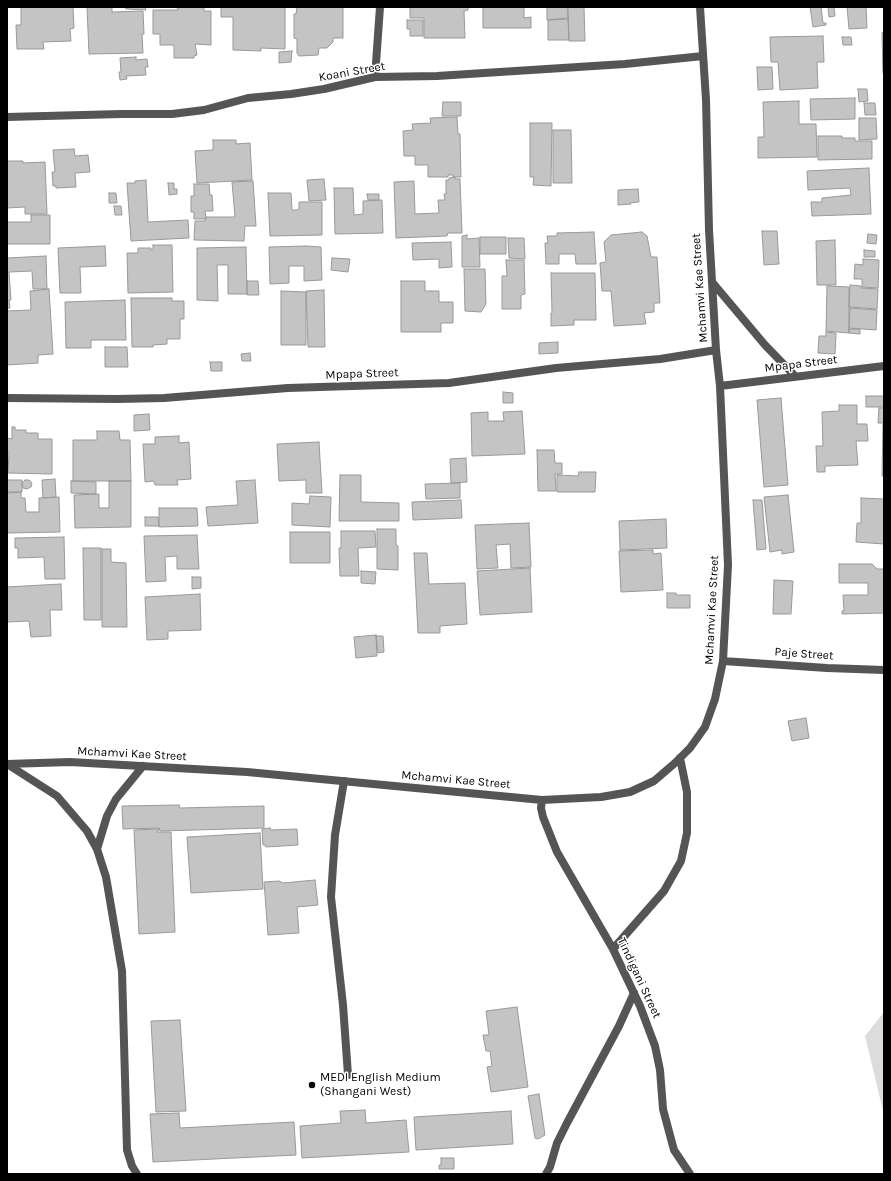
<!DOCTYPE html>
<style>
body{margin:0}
#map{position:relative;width:891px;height:1181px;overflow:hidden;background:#fff;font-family:Karla,sans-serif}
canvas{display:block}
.frame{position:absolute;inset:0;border:8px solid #000;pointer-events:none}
</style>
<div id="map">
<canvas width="891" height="1181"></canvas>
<div class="frame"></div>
</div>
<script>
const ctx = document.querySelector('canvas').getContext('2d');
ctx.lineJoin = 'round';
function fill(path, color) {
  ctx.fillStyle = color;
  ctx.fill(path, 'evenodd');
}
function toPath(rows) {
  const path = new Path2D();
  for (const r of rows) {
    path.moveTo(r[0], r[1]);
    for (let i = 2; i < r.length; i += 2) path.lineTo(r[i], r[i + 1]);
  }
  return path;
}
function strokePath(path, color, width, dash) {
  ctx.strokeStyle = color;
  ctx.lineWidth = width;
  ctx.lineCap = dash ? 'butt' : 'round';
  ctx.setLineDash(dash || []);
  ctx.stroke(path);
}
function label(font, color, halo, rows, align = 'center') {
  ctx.font = font + ' Karla,sans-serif';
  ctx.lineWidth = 3;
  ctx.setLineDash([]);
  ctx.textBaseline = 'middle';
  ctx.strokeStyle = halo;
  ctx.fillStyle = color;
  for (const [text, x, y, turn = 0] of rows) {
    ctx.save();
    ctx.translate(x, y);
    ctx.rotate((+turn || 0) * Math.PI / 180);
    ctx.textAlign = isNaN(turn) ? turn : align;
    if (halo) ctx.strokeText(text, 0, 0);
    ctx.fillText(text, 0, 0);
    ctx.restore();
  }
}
fill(toPath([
 [884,1012,884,1112,882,1107,865,1036]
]), '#dcdcdc');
const building = toPath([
 [21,7,73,7,74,28,70,29,71,41,43,42,44,49,17,49,16,25,21,25,21,7],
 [87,7,112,7,112,12,143,11,144,34,142,34,143,53,89,54,87,7],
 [125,7,145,7,146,10,126,9,125,7],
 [172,7,204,7,204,11,211,11,211,45,195,44,197,55,194,56,194,58,174,58,174,45,160,45,160,34,153,34,153,10,178,10,178,8,172,7],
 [221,7,285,7,285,49,261,48,261,51,233,50,233,17,221,17,221,7],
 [297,7,343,7,343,38,333,38,333,42,327,48,319,48,318,55,299,56,297,53,297,39,294,38,294,14,296,14,297,7],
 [410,7,468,7,468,10,464,11,465,38,424,38,424,18,410,18,410,7],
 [483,7,524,7,524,18,531,17,531,28,483,28,483,7],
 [547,7,567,7,568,18,547,20,547,7],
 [568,7,584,7,585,41,569,41,568,7],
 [810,7,821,7,823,23,826,23,826,25,813,27,810,7],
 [828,7,834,7,835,16,829,17,828,7],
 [847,7,866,7,867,28,849,29,847,7],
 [568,19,569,40,548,40,548,20,568,19],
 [407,20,423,20,423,36,410,36,410,29,407,29,407,20],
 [882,33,884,33,884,73,883,73,882,33],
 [823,36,824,62,817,62,818,88,780,90,778,62,771,62,770,37,823,36],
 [842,37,851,37,852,45,843,45,842,37],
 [292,51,291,62,279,63,279,52,292,51],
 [136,57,136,60,147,59,148,67,145,67,146,75,126,76,127,79,120,80,119,72,121,72,120,58,136,57],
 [757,67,772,67,773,89,758,90,757,67],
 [858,89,867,89,868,101,859,102,858,89],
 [855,98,855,119,811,120,810,99,855,98],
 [799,101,799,124,816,124,817,157,758,158,758,137,764,137,763,102,799,101],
 [443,102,461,102,461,116,442,116,443,102],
 [864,103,875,103,876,115,865,115,864,103],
 [457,117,458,134,460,134,461,177,453,177,453,175,448,175,448,177,428,177,428,165,415,165,415,156,404,156,403,131,413,130,412,124,431,123,430,118,457,117],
 [859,118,876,118,877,139,859,140,859,118],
 [530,123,552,123,551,186,533,185,534,177,530,177,530,123],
 [553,130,571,130,572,183,553,183,553,130],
 [818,136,842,136,842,138,855,138,855,141,872,141,872,159,818,160,818,136],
 [213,140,236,140,236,144,250,143,252,180,197,183,195,151,213,150,213,140],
 [74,149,75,156,88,155,90,172,75,173,76,187,56,188,56,186,53,186,52,172,55,172,53,150,74,149],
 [7,161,23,161,23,163,45,162,47,214,25,214,25,207,7,208,7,161],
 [869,168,871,214,812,216,811,202,822,202,822,198,851,195,850,188,808,190,807,171,869,168],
 [455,177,455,179,460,179,462,233,448,233,447,236,396,238,394,182,414,181,415,214,439,213,438,200,445,200,444,194,446,194,446,180,449,180,449,178,455,177],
 [324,179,326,200,309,201,307,180,324,179],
 [146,180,148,222,188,220,189,238,131,241,127,183,135,183,135,181,146,180],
 [253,181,256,226,245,226,244,241,194,240,195,221,205,221,206,217,235,217,232,182,253,181],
 [168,183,174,183,174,189,177,189,177,194,169,195,168,183],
 [194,184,209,184,210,195,212,195,213,211,205,211,206,219,194,219,194,212,191,212,191,196,194,196,194,184],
 [334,188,353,188,354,215,363,214,363,201,382,200,383,233,335,234,334,188],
 [638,189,639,202,630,203,631,204,618,205,618,190,638,189],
 [109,193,116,193,117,203,109,203,109,193],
 [268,193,291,193,292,210,297,210,299,209,299,202,322,202,322,235,270,236,268,193],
 [367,194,379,194,379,200,368,200,367,194],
 [114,206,121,206,122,215,115,215,114,206],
 [31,215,50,215,50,244,7,244,7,222,31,222,31,215],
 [762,231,777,231,779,264,764,265,762,231],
 [594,232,596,264,576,264,575,254,559,254,559,264,546,264,545,243,548,243,547,236,557,236,557,233,594,232],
 [642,232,647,236,651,257,657,257,660,303,654,303,654,312,644,313,646,324,614,326,611,291,602,291,600,263,606,262,604,242,611,235,642,232],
 [868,234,877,235,876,244,867,243,868,234],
 [467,235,467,239,479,238,480,267,462,267,462,236,467,235],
 [480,237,506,237,506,254,480,254,480,237],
 [508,238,524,238,525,259,509,258,508,238],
 [835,240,836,285,817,285,816,241,835,240],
 [451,242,452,267,439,268,439,259,413,260,412,243,451,242],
 [153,245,172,245,173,292,128,293,127,253,138,253,138,248,151,248,151,250,153,250,153,245],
 [105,246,106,266,80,267,81,293,60,293,58,248,105,246],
 [306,246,321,247,322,280,304,281,304,266,289,266,289,283,270,284,269,247,306,246],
 [246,247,247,294,228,294,228,265,217,265,218,301,197,300,197,248,246,247],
 [864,250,875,251,875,257,864,257,864,250],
 [46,256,47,289,33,289,32,271,9,272,11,300,9,300,10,308,7,308,7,258,46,256],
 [332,258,350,259,348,272,331,270,332,258],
 [863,259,879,260,878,288,862,287,862,279,854,279,855,264,863,265,863,259],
 [506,260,524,260,525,294,521,295,521,309,502,309,502,276,507,276,506,260],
 [464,269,485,269,486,304,481,312,465,311,464,269],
 [551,273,595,273,596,320,574,320,574,325,551,326,551,313,552,313,551,273],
 [247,281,258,281,259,295,247,295,247,281],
 [401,281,425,281,425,291,439,291,439,302,453,302,453,323,441,323,441,332,401,332,401,281],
 [850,285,861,286,861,288,878,289,877,309,849,307,850,285],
 [827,286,849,287,849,333,826,331,827,286],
 [49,289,53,354,38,355,38,363,7,365,7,311,31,310,30,291,49,289],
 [324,290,325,347,308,347,306,291,324,290],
 [281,291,306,292,306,345,281,345,281,291],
 [131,298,172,298,172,301,184,301,184,319,180,319,180,339,167,339,167,344,153,345,153,347,132,347,131,298],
 [125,300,126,340,91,340,91,348,66,348,65,302,125,300],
 [850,308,877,310,876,330,849,328,850,308],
 [849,329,860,329,860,334,849,333,849,329],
 [826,332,836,333,835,354,818,353,819,336,826,336,826,332],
 [558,342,558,353,539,354,539,343,558,342],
 [105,347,127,347,128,367,105,367,105,347],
 [250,353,251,361,242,361,241,354,250,353],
 [210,362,222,362,222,371,211,371,210,362],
 [503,392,513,393,513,403,503,403,503,392],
 [866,396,884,396,884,407,866,407,866,396],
 [781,398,788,485,764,487,757,400,781,398],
 [839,405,857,405,857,424,867,424,868,441,856,441,858,465,825,466,825,472,817,472,816,446,823,446,822,412,839,411,839,405],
 [879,408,884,408,884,476,882,476,883,423,878,423,879,408],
 [522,411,525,454,472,456,471,413,488,412,488,421,504,421,503,412,522,411],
 [149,414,150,430,134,431,134,415,149,414],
 [12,427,15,427,15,430,26,430,26,433,38,433,38,439,52,439,52,474,8,473,9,452,7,452,7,438,12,439,12,427],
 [97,431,119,431,120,440,130,440,131,481,73,481,73,440,97,440,97,431],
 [179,436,179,443,189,442,191,479,177,480,178,485,155,485,154,481,145,482,143,444,155,444,155,437,179,436],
 [319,442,322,493,306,493,306,480,279,481,277,444,319,442],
 [537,450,554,450,555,463,562,463,562,474,555,474,556,491,538,491,537,450],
 [466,458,467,482,451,483,450,459,466,458],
 [579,472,596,472,595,492,557,492,557,475,578,476,579,472],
 [340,475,361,475,361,502,399,503,399,521,339,521,340,475],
 [55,479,56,497,43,498,42,480,55,479],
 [7,480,22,480,22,492,7,492,7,480],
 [25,480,29,480,32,483,31,487,27,489,23,488,22,483,25,480],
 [255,480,258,523,208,526,206,507,238,505,236,481,255,480],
 [71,481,96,482,96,494,71,493,71,481],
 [109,481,131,481,131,527,75,528,74,495,99,494,99,508,109,508,109,481],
 [460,483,460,498,426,499,425,484,460,483],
 [21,492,21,498,25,498,26,512,39,512,39,498,59,497,60,532,7,533,7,493,21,492],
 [788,495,794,552,782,554,782,550,770,552,764,497,788,495],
 [310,496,331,497,330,527,292,525,292,503,309,504,310,496],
 [861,498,884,499,884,544,856,542,857,523,861,523,861,498],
 [461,500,462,518,413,520,412,502,461,500],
 [753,500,762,500,766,549,757,550,753,500],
 [159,508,197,508,198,526,159,527,159,508],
 [145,517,158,517,159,526,145,526,145,517],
 [666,519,667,548,620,550,619,521,666,519],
 [529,523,531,567,511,568,510,544,496,545,498,568,477,569,475,525,529,523],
 [377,529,396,529,396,545,398,546,398,570,377,569,377,529],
 [341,531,375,531,376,547,358,548,359,576,340,576,339,548,341,548,341,531],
 [290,532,330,532,330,563,290,563,290,532],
 [197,535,199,569,177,569,177,556,165,557,166,581,146,582,144,536,197,535],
 [64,537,65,579,45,579,44,557,18,558,18,548,15,548,15,538,64,537],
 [83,548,101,548,101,620,84,620,83,548],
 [102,549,111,549,111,562,126,563,127,627,102,627,102,549],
 [653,550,653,554,661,553,663,590,621,592,619,551,653,550],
 [414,553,427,553,429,584,465,583,467,624,440,626,440,633,418,633,414,553],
 [839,564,872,564,877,569,884,569,884,613,842,614,842,611,844,611,843,595,868,595,868,583,839,583,839,564],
 [530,568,532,612,480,615,477,571,530,568],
 [361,571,376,572,375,584,361,583,361,571],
 [192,577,201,577,201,588,192,589,192,577],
 [774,580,793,581,791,614,773,614,774,580],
 [61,584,62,610,50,610,51,636,31,637,29,621,7,622,7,587,61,584],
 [667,593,676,593,676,595,690,595,690,608,667,608,667,593],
 [200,594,201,630,168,631,168,639,147,640,145,597,200,594],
 [376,635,377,656,356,658,354,637,376,635],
 [376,636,383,636,384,652,378,653,376,636],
 [806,718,809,738,792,741,788,721,806,718],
 [179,805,180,808,264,806,264,828,160,831,159,828,123,829,122,806,179,805],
 [270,828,271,830,297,829,298,845,266,847,265,845,263,845,262,829,270,828],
 [159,829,157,832,171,832,175,932,139,934,134,830,159,829],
 [260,833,263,889,191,893,187,837,260,833],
 [315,880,318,905,297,907,299,933,268,935,264,882,279,881,283,883,315,880],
 [517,1007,528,1087,491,1092,487,1067,492,1066,490,1051,486,1051,483,1035,489,1035,486,1011,517,1007],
 [180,1020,186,1111,156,1112,151,1021,180,1020],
 [539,1094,545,1135,538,1139,535,1138,528,1096,539,1094],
 [365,1110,366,1123,406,1120,409,1152,302,1158,300,1126,341,1123,340,1111,365,1110],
 [511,1111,513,1144,416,1150,414,1117,511,1111],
 [179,1113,180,1128,294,1122,296,1155,153,1162,150,1114,179,1113],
 [441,1158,454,1158,454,1169,439,1169,439,1165,441,1165,441,1158]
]);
fill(building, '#c4c4c4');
strokePath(building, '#999', 1);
strokePath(toPath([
 [7,764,57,796,87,831,97,849,106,877,122,971,127,1150,132,1166,137,1174],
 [344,781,335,835,331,897,343,1005,348,1075],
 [97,849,107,816,116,799,143,766],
 [546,1174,550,1167,557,1143,567,1123,619,1026,634,993]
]), '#555', 8);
strokePath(toPath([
 [375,77,380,7],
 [7,117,121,114,172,114,204,110,248,98,291,94,324,89,375,77,437,76,625,64,703,56],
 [712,282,765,345,795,376],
 [720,386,884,366],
 [7,398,117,399,164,398,288,388,449,383,556,368,660,359,716,350],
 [723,661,827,668,884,670],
 [7,764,70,762,247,772,542,800,601,797,630,792,654,781,675,763,690,748,705,727,715,699,723,661,728,565,720,386,716,350,709,230,706,100,700,7],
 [542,800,541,808,543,817,557,852,613,949,640,1006,655,1046,660,1070,663,1109,671,1139,674,1150,690,1174],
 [613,949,664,891,681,861,687,833,687,792,680,758]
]), '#555', 8);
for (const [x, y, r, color] of [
 [312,1085,4,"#000"]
]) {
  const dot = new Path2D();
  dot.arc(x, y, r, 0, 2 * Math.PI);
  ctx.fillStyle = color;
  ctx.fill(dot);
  strokePath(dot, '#fff', 1.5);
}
label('12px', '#000', '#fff', [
 ["Koani Street",352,72,-10],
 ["Mchamvi Kae Street",700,288,-94],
 ["Mpapa Street",801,364,-7],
 ["Mpapa Street",362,374,-2],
 ["Mchamvi Kae Street",712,610,-87],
 ["Paje Street",804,654,4],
 ["Mchamvi Kae Street",132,754,3],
 ["Mchamvi Kae Street",456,780,5],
 ["Tindigani Street",639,978,65]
]);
label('12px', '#000', '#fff', [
 ["MEDI English Medium",320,1078],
 ["(Shangani West)",320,1092]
], 'left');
</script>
